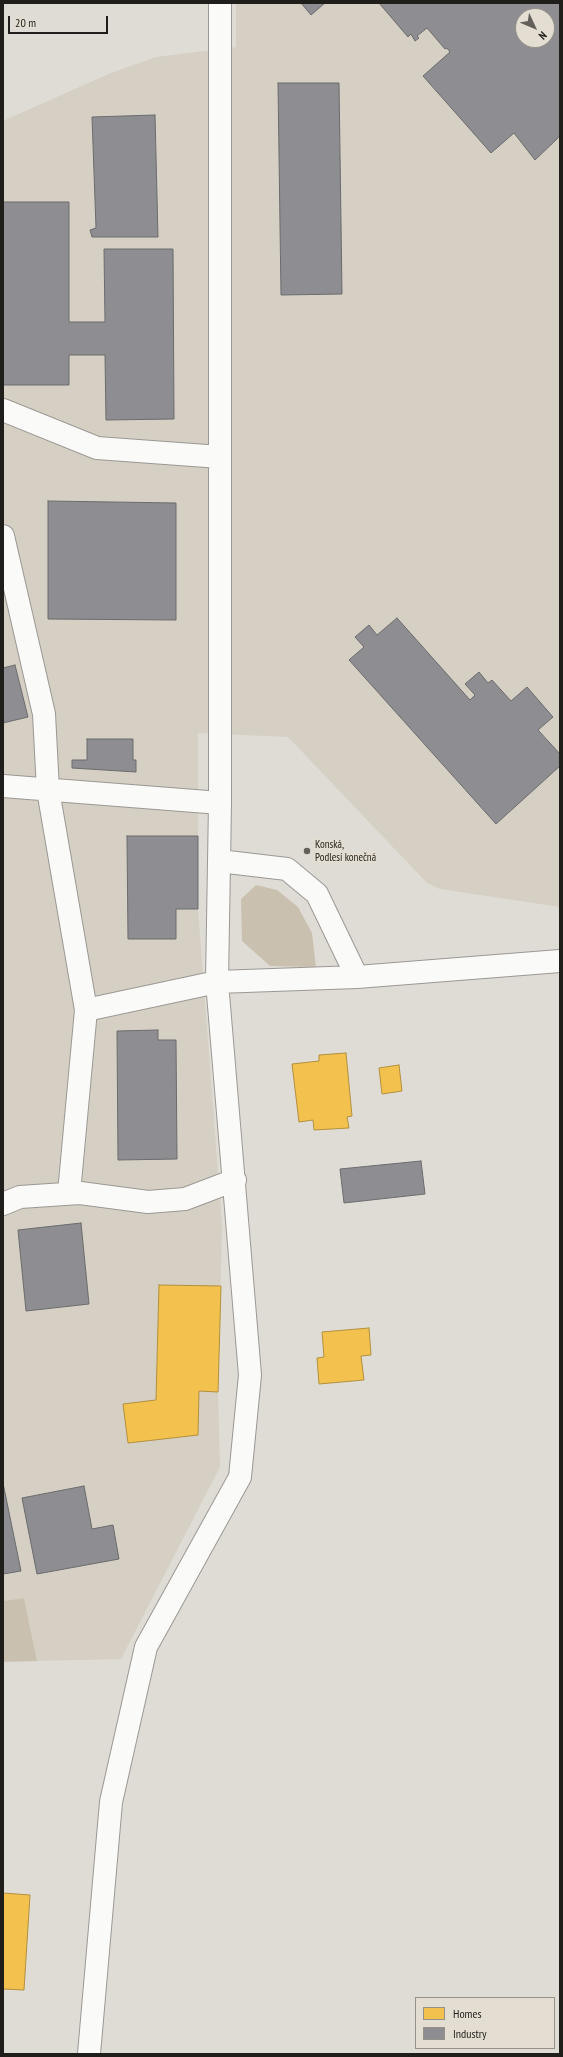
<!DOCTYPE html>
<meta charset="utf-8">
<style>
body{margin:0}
#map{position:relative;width:563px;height:2057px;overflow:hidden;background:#dfdcd6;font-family:"PT Sans Narrow",sans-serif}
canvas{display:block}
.frame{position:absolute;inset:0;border:4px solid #201e1a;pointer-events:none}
.legend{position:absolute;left:415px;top:1997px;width:140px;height:52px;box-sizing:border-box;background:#e3ddd2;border:1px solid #959188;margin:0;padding:5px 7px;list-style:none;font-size:12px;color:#201e1a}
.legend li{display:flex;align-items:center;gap:8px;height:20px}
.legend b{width:20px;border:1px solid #959188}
.north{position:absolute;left:515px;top:8px;width:40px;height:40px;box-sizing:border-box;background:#e3ddd2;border:1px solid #959188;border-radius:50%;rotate:134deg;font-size:11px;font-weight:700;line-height:16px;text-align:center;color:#201e1a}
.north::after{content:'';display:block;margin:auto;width:14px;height:18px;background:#63605c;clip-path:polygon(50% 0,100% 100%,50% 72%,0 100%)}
.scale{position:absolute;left:8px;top:16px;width:100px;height:18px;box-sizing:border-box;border:2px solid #201e1a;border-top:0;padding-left:5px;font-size:12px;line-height:14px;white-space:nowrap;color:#201e1a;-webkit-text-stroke:3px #e3ddd2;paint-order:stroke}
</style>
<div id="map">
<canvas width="563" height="2057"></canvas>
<div class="frame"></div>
<ul class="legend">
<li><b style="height:11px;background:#f2c14e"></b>Homes</li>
<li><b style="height:11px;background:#8d8d92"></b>Industry</li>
</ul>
<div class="north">N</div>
<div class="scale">20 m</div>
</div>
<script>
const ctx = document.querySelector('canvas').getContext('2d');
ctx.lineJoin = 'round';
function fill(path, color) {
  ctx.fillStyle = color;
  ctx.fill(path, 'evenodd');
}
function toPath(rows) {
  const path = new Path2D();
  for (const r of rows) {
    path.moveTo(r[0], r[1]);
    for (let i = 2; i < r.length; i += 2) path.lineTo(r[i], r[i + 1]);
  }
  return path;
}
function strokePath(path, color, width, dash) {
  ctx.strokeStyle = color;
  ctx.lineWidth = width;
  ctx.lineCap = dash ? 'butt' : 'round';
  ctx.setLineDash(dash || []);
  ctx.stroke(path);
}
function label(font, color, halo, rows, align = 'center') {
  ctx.font = font + ' "PT Sans Narrow",sans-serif';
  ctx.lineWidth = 4;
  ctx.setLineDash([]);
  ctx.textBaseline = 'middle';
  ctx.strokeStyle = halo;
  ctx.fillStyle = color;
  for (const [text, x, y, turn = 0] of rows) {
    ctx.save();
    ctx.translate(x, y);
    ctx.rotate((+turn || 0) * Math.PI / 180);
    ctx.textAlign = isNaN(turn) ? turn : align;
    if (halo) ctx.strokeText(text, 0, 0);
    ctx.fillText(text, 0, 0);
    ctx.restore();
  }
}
fill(toPath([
 [236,3,560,3,560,907,440,889,427,883,288,737,198,733,198,909,222,1225,218,1392,220,1467,121,1659,37,1661,24,1598,3,1601,3,121,111,73,156,57,236,47],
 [523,16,547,16,547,40,523,40]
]), '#d5d0c3');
fill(toPath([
 [256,885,277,890,298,907,312,933,316,967,270,966,242,941,241,899],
 [24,1598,37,1661,3,1662,3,1601]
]), '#cac0af');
const homes = toPath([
 [346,1053,352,1116,347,1117,349,1128,314,1130,313,1120,299,1122,292,1064,319,1061,319,1055,346,1053],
 [399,1065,402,1091,382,1094,379,1068,399,1065],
 [159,1285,221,1286,218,1392,199,1391,198,1435,128,1443,123,1404,156,1400,159,1285],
 [369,1328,371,1355,361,1356,364,1380,319,1384,317,1358,324,1357,322,1332,369,1328],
 [3,1893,30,1895,24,1990,3,1989,3,1893]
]);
fill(homes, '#f2c14e');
strokePath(homes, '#b3903e', 1);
const industry = toPath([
 [301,3,325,3,311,15,301,3],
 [379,3,560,3,560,135,557,139,535,160,514,133,491,153,423,76,450,52,447,48,445,49,427,28,417,36,419,38,415,41,411,34,408,37,379,3],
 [523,16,547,16,547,40,523,40,523,16],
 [278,83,339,83,342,294,281,295,278,83],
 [155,115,158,237,92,237,90,230,96,228,92,117,155,115],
 [3,202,69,202,69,322,105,322,104,249,173,249,174,419,106,420,105,355,69,355,69,385,3,385,3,202],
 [48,501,176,503,176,620,48,619,48,501],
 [397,618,470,700,475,695,465,684,479,672,488,683,492,680,511,701,527,687,553,717,538,730,560,754,560,766,496,824,349,660,364,647,355,637,369,625,377,635,397,618],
 [15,665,28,717,3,723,3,668,15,665],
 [87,739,133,739,133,760,136,760,136,772,72,768,72,760,87,760,87,739],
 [127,836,198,836,198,909,176,909,176,939,128,939,127,836],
 [158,1030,158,1040,176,1040,177,1159,118,1160,117,1031,158,1030],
 [421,1161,425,1194,344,1203,340,1169,421,1161],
 [81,1223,89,1304,26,1311,18,1230,81,1223],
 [3,1483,21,1571,3,1574,3,1483],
 [84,1486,92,1529,113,1525,119,1559,37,1574,22,1498,84,1486]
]);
fill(industry, '#8d8d92');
strokePath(industry, '#6c6c6e', 1);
const minor = toPath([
 [3,410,97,448,220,457],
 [3,536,44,714,48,790,86,1010,69,1193],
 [3,786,220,803],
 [219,861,287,869,317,894,357,977],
 [86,1010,217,982,357,977,560,961],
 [3,1204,20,1197,80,1193,148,1202,185,1199,235,1180],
 [89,2054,111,1802,146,1647,240,1477,250,1375,217,982,220,803,220,3]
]);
strokePath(minor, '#9b9894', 24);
strokePath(minor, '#fafaf9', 22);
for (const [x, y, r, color] of [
 [307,851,4,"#63605c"]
]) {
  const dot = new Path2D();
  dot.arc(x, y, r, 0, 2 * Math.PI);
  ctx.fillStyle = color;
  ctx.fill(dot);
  strokePath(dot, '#e3ddd2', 1.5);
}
label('11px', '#201e1a', '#e3ddd2', [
 ["Konská,",315,845],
 ["Podlesí konečná",315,858]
], 'left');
</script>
